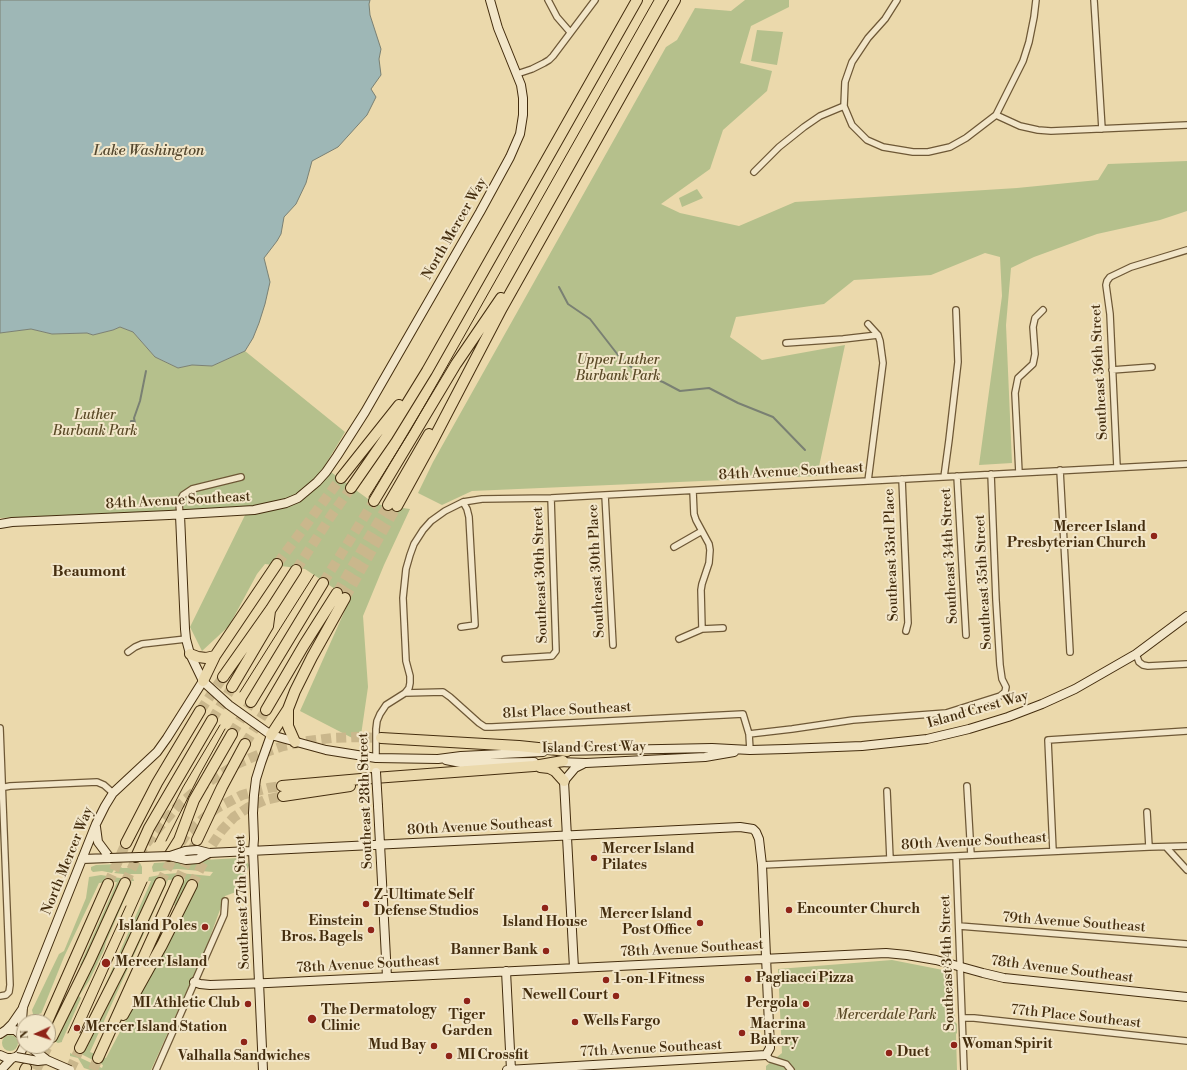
<!DOCTYPE html>
<style>
body{margin:0}
#map{position:relative;width:1187px;height:1070px;overflow:hidden;background:#ebd9ac;font-family:"Libre Bodoni",serif}
canvas{display:block}
.north{position:absolute;left:16px;top:1014px;width:40px;height:40px;box-sizing:border-box;background:#f2e6c9;border:1px solid #ac9c7e;border-radius:50%;rotate:267deg;font-size:11px;font-weight:700;line-height:16px;text-align:center;color:#442d0e}
.north::after{content:'';display:block;margin:auto;width:14px;height:18px;background:#8f2418;clip-path:polygon(50% 0,100% 100%,50% 72%,0 100%)}
</style>
<div id="map">
<canvas width="1187" height="1070"></canvas>
<div class="north">N</div>
</div>
<script>
const ctx = document.querySelector('canvas').getContext('2d');
ctx.lineJoin = 'round';
function fill(path, color) {
  ctx.fillStyle = color;
  ctx.fill(path, 'evenodd');
}
function toPath(rows) {
  const path = new Path2D();
  for (const r of rows) {
    if (r.length === 3) {
      path.moveTo(r[0] + r[2], r[1]);
      path.arc(r[0], r[1], r[2], 0, 2 * Math.PI);
      continue;
    }
    path.moveTo(r[0], r[1]);
    for (let i = 2; i < r.length; i += 2) path.lineTo(r[i], r[i + 1]);
  }
  return path;
}
function strokePath(path, color, width, dash) {
  ctx.strokeStyle = color;
  ctx.lineWidth = width;
  ctx.lineCap = dash ? 'butt' : 'round';
  ctx.setLineDash(dash || []);
  ctx.stroke(path);
}
function label(font, color, halo, rows, align = 'center') {
  ctx.font = font + ' "Libre Bodoni",serif';
  ctx.lineWidth = 4;
  ctx.setLineDash([]);
  ctx.textBaseline = 'middle';
  ctx.strokeStyle = halo;
  ctx.fillStyle = color;
  for (const [text, x, y, turn = 0] of rows) {
    ctx.save();
    ctx.translate(x, y);
    ctx.rotate((+turn || 0) * Math.PI / 180);
    ctx.textAlign = isNaN(turn) ? turn : align;
    if (halo) ctx.strokeText(text, 0, 0);
    ctx.fillText(text, 0, 0);
    ctx.restore();
  }
}
fill(toPath([
 [745,0,789,0,789,7,751,26,740,63,772,71,767,91,723,130,710,169,661,204,680,213,739,226,795,202,1017,188,1098,180,1108,164,1187,161,1187,211,1160,220,1097,234,1034,257,1011,268,1006,325,1012,463,979,465,1002,296,1000,257,985,253,931,275,854,280,824,304,736,317,730,337,762,360,845,345,817,476,472,491,442,505,418,493,433,462,666,47,677,40,695,8,731,11],
 [757,30,783,32,777,65,751,61],
 [697,189,703,198,682,207,679,198],
 [120,327,133,332,155,357,178,368,192,365,212,366,245,351,345,432,324,467,375,504,410,509,384,565,363,616,368,687,360,742,300,711,350,599,305,569,265,564,257,574,229,626,202,651,190,627,249,507,0,518,0,333,31,329,52,334,87,333,93,335,113,330],
 [238,858,243,859,246,861,249,865,246,874,246,879,242,888,236,892,225,896,206,948,151,1070,90,1070,84,1068,78,1058,70,1056,70,1053,102,1068,103,1065,79,1053,85,1050,119,984,164,880,130,939,84,1033,151,881,148,881,149,877,166,874,179,873,210,876,213,872,177,869,153,872,152,867,154,863],
 [185,879,174,905,176,906,177,907,190,882,196,889,106,1058,90,1052,168,880],
 [140,863,142,867,142,874,123,874,114,873,117,870,121,867,122,868,129,868,131,864],
 [119,864,120,866,115,868,112,873,102,871,93,872,91,870,91,867,96,865],
 [101,875,120,878,133,878,134,881,131,881,132,882,106,942,104,950,89,981,79,996,81,998,62,1041,62,1042,58,1043,54,1041,77,998,77,995,130,881,122,882,82,966,80,965,117,882,99,883,64,957,41,1014,40,1013,37,1019,32,1017,33,1014,32,1010,59,954,64,951,86,898,89,877],
 [892,960,948,971,953,977,955,1022,957,1024,957,1033,956,1034,957,1070,766,1070,766,1066,782,1053,778,969],
 [10,1043,8]
]), '#b5c08c');
const water = toPath([
 [0,0,370,0,369,4,370,15,381,49,379,59,381,75,371,89,376,97,367,115,338,147,312,161,306,183,296,204,284,217,281,234,277,241,264,258,270,282,265,304,259,323,253,338,245,351,212,366,192,365,178,368,155,357,133,332,120,327,113,330,93,335,87,333,52,334,31,329,0,333,0,0]
]);
fill(water, '#9eb7b6');
strokePath(water, '#7a8073', 1);
strokePath(toPath([
 [559,287,568,304,590,319,618,355,639,374,663,382,680,391,709,388,738,403,773,417,805,450],
 [133,422,132,421,131,422,132,424,134,423,134,421,131,421,131,424,133,424,135,423,134,418,140,401,146,371]
]), '#7a8073', 2);
strokePath(toPath([
 [277,564,341,478],
 [296,570,331,516,351,488],
 [323,583,374,501],
 [337,593,388,505],
 [345,598,397,506],
 [200,711,223,677],
 [212,720,232,687],
 [232,734,251,702],
 [245,744,266,710],
 [178,881,197,840],
 [125,883,135,862,145,845,160,826,177,807,195,791,216,777,237,764,260,754,283,746,308,741,332,738,357,737,381,738],
 [160,883,178,847,186,835,206,816,217,808,242,795,268,788,282,786],
 [108,884,126,843],
 [192,885,212,845,222,830,234,817,249,807,265,800,283,796],
 [36,1070,48,1046],
 [70,1070,80,1048],
 [93,1070,98,1058]
]), '#cab78c', 10, [10, 5]);
const street = toPath([
 [548,0,557,17,570,32],
 [897,0,885,19,868,38,852,62,845,82,844,106,852,125,867,140,883,147,913,152,928,152,950,147,966,138,996,115,1023,61,1029,42,1034,17,1036,0],
 [1094,0,1102,129],
 [517,74,532,69,544,63,549,60,553,56,595,0],
 [996,115,1020,126,1038,130,1051,131,1187,125],
 [754,172,779,147,804,127,820,116,844,106],
 [868,324,878,335,880,341,883,363,868,481],
 [786,343,843,339,878,335],
 [1112,370,1152,367],
 [1117,467,1110,314,1106,285,1107,281,1110,277,1131,267,1187,250],
 [1060,470,1070,652],
 [1019,473,1015,393,1018,378,1033,364,1035,354,1033,327,1035,318,1043,310],
 [957,476,966,635],
 [944,477,949,440,958,362,956,310],
 [902,479,908,623,906,631],
 [693,491,694,514,696,520,709,544,710,550,709,563,702,584,701,590,702,629],
 [605,495,613,645],
 [180,515,179,504,181,499,183,495,192,489,241,477],
 [674,547,702,531],
 [461,627,475,625,469,517,467,509,463,502],
 [679,639,702,629,723,628],
 [128,652,135,647,142,644,186,639],
 [1136,654,1139,662,1143,665,1148,666,1187,664],
 [505,659,552,656,556,651,551,498],
 [405,693,443,692,450,697,479,723,485,727,492,727,743,714,749,734,750,750],
 [0,728,10,985,9,992,6,995,0,996],
 [749,734,792,729,853,720,946,713,1000,696,1005,692,1006,687,1002,679,1000,665,996,600,991,474],
 [376,758,376,729,377,721,380,714,386,705,405,693,409,688,410,683,410,676,406,661,403,598,406,569,410,555,414,544,423,530,431,521,445,511,463,502,482,499,551,498,605,495,1187,464],
 [967,786,971,855],
 [0,788,10,786,97,782,104,785,113,793],
 [887,791,890,859],
 [1147,812,1149,847],
 [1166,847,1187,870],
 [1053,851,1048,740,1187,731],
 [956,856,964,1070],
 [762,865,1149,847,1187,846],
 [959,926,1187,944],
 [962,1018,974,1018,1187,1041],
 [766,1055,770,1059,786,1064,791,1070],
 [156,1070,224,915,225,901]
]);
const secondary = toPath([
 [180,515,185,629,186,639,190,654,203,681,207,685,229,705,271,735,326,750,376,758,438,759,461,756,543,752],
 [0,524,12,522,169,515,254,510,286,503,298,498,317,482,326,472,337,456,365,412,480,212,510,157,520,134,523,115,523,98,521,85,498,28,490,0],
 [561,751,712,748,750,750,786,749,862,746,927,739,969,729,1008,717,1042,704,1075,689,1136,654,1187,616],
 [446,760,461,763,534,762],
 [558,762,586,763,705,757,734,752],
 [378,806,387,977],
 [96,827,98,842,110,858],
 [209,853,740,827,753,829,756,832,759,839,762,865,770,1048,766,1055,507,1070],
 [82,859,110,858],
 [574,968,564,781,575,768,583,764],
 [506,971,511,1070],
 [194,982,200,984,210,985,268,983,886,953,907,955,936,960,983,973,1004,978,1187,997],
 [6,1030,12,1024,23,1008],
 [0,1034,6,1030,15,1030,22,1036,24,1043],
 [21,1035,23,1007,96,824,105,806,113,793,157,752,167,738,203,681],
 [0,1055,7,1058,12,1058,16,1057,20,1054,24,1046],
 [1,1070,12,1058],
 [263,1070,253,851,254,839,253,813,254,795,256,779,261,763,271,735]
]);
const highway = toPath([
 [341,478,399,405],
 [351,488,387,436,427,371,637,0],
 [374,501,456,364,501,298],
 [388,505,429,434],
 [397,506,431,444,502,308,675,0],
 [190,654,198,657,206,658,215,656],
 [223,677,271,609,296,570],
 [203,681,215,656,277,564],
 [232,687,268,626,270,611],
 [251,702,323,583],
 [288,709,288,726,295,742],
 [266,710,304,645,337,593],
 [271,735,288,709,295,691,312,657,345,598],
 [381,738,519,746,567,751],
 [540,767,549,768,555,771,564,781],
 [282,786,361,779,534,766,563,761],
 [283,796,350,786],
 [197,840,222,787,245,744],
 [126,843,157,783,200,711],
 [169,856,179,840,194,800,232,734],
 [136,857,149,828,212,720],
 [123,1015,162,945,192,885],
 [47,1022,108,884],
 [52,1037,90,960,125,883],
 [80,1048,122,965,160,883],
 [98,1058,178,881],
 [25,1070,26,1068]
]);
strokePath(street, '#6e5836', 8);
strokePath(secondary, '#442d0e', 10);
strokePath(highway, '#442d0e', 12);
strokePath(street, '#f2e6c9', 5.5);
strokePath(secondary, '#f2e6c9', 8);
strokePath(highway, '#ebd9ac', 10);
strokePath(toPath([
 [369,497,410,431,441,377,654,0],
 [240,692,314,575],
 [166,841,200,774,225,729],
 [155,842,183,787,220,725],
 [68,1033,126,906],
 [80,1033,147,882]
]), '#442d0e', 1);
const secondaryBridge = toPath([
 [376,772,378,806],
 [170,856,185,851,197,850,209,853],
 [110,858,169,856,186,860,198,859,209,853],
 [29,1046,47,1060,70,1070],
 [16,1057,38,1061,47,1060]
]);
strokePath(secondaryBridge, '#442d0e', 10, []);
strokePath(secondaryBridge, '#f2e6c9', 8);
for (const [x, y, r, color] of [
 [1154,536,4,"#8f2418"],
 [594,858,4,"#8f2418"],
 [366,904,4,"#8f2418"],
 [545,908,4,"#8f2418"],
 [789,910,4,"#8f2418"],
 [700,923,4,"#8f2418"],
 [205,927,4,"#8f2418"],
 [371,930,4,"#8f2418"],
 [546,951,4,"#8f2418"],
 [106,963,5,"#8f2418"],
 [748,979,4,"#8f2418"],
 [606,980,4,"#8f2418"],
 [616,996,4,"#8f2418"],
 [467,1001,4,"#8f2418"],
 [248,1004,4,"#8f2418"],
 [806,1004,4,"#8f2418"],
 [312,1019,5,"#8f2418"],
 [575,1022,4,"#8f2418"],
 [77,1028,4,"#8f2418"],
 [742,1033,4,"#8f2418"],
 [244,1042,4,"#8f2418"],
 [954,1045,4,"#8f2418"],
 [434,1046,4,"#8f2418"],
 [889,1053,4,"#8f2418"],
 [449,1056,4,"#8f2418"]
]) {
  const dot = new Path2D();
  dot.arc(x, y, r, 0, 2 * Math.PI);
  ctx.fillStyle = color;
  ctx.fill(dot);
  strokePath(dot, '#f2e6c9', 1.5);
}
label('14px', '#442d0e', '#f2e6c9', [
 ["North Mercer Way",455,229,-60],
 ["Southeast 36th Street",1100,372,-93],
 ["84th Avenue Southeast",791,472,-3],
 ["84th Avenue Southeast",178,501,-3],
 ["Southeast 33rd Place",892,555,-92],
 ["Southeast 34th Street",950,556,-93],
 ["Southeast 30th Place",597,571,-93],
 ["Southeast 30th Street",541,575,-92],
 ["Southeast 35th Street",984,582,-93],
 ["Island Crest Way",978,710,-16],
 ["81st Place Southeast",567,711,-3],
 ["Island Crest Way",594,748,-1],
 ["Southeast 28th Street",366,801,-92],
 ["80th Avenue Southeast",480,827,-3],
 ["80th Avenue Southeast",974,842,-3],
 ["North Mercer Way",68,861,-68],
 ["Southeast 27th Street",243,902,-92],
 ["79th Avenue Southeast",1074,923,4],
 ["78th Avenue Southeast",692,949,-3],
 ["Southeast 34th Street",948,963,-92],
 ["78th Avenue Southeast",368,965,-3],
 ["78th Avenue Southeast",1062,970,7],
 ["77th Place Southeast",1076,1017,6],
 ["77th Avenue Southeast",651,1049,-3]
]);
label('italic 14px', '#5b4a27', '#f2e6c9', [
 ["Upper Luther",618,361],
 ["Burbank Park",618,377],
 ["Luther",95,416],
 ["Burbank Park",95,432],
 ["Mercerdale Park",886,1016]
]);
label('bold 14px', '#442d0e', '#f2e6c9', [
 ["Mercer Island",1146,528,"right"],
 ["Presbyterian Church",1146,544,"right"],
 ["Mercer Island",602,850],
 ["Pilates",602,866],
 ["Z-Ultimate Self",374,896],
 ["Defense Studios",374,912],
 ["Encounter Church",797,910],
 ["Mercer Island",692,915,"right"],
 ["Post Office",692,931,"right"],
 ["Einstein",363,922,"right"],
 ["Bros. Bagels",363,938,"right"],
 ["Island House",545,923,"center"],
 ["Island Poles",197,927,"right"],
 ["Banner Bank",538,951,"right"],
 ["Mercer Island",115,963],
 ["Pagliacci Pizza",756,979],
 ["1-on-1 Fitness",614,980],
 ["Newell Court",608,996,"right"],
 ["MI Athletic Club",240,1004,"right"],
 ["Pergola",798,1004,"right"],
 ["The Dermatology",321,1011],
 ["Clinic",321,1027],
 ["Tiger",467,1016,"center"],
 ["Garden",467,1032,"center"],
 ["Wells Fargo",583,1022],
 ["Macrina",750,1025],
 ["Bakery",750,1041],
 ["Mercer Island Station",85,1028],
 ["Woman Spirit",962,1045],
 ["Mud Bay",426,1046,"right"],
 ["Duet",897,1053],
 ["MI Crossfit",457,1056],
 ["Valhalla Sandwiches",244,1057,"center"]
], 'left');
label('italic 15px', '#564930', '#f2e6c9', [
 ["Lake Washington",149,151]
]);
label('bold 15px', '#442d0e', '#f2e6c9', [
 ["Beaumont",89,572]
]);
</script>
